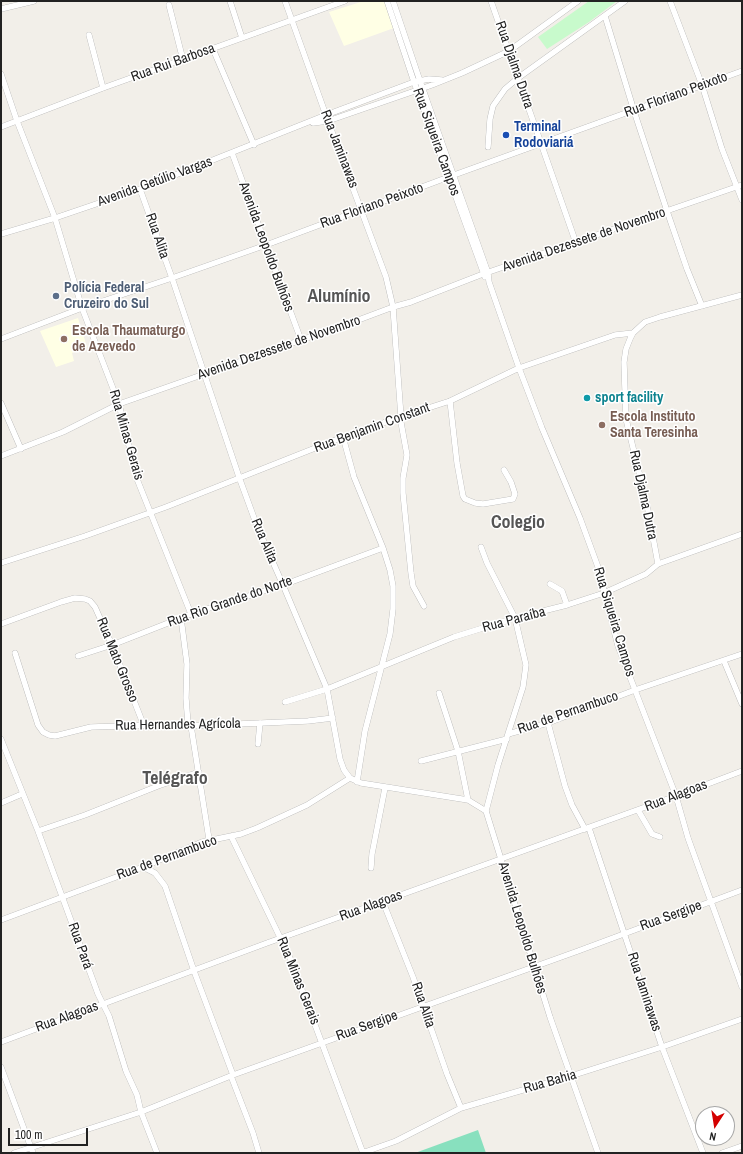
<!DOCTYPE html>
<meta charset="utf-8">
<style>
body{margin:0}
#map{position:relative;width:743px;height:1154px;overflow:hidden;background:#f2efe9;font-family:"Archivo Narrow",sans-serif}
canvas{display:block}
.frame{position:absolute;inset:0;border:2px solid #222;pointer-events:none}
.north{position:absolute;left:695px;top:1106px;width:40px;height:40px;box-sizing:border-box;background:#fff;border:1px solid #a7a7a7;border-radius:50%;rotate:192deg;font-size:11px;font-weight:700;line-height:16px;text-align:center;color:#222}
.north::after{content:'';display:block;margin:auto;width:14px;height:18px;background:#d40000;clip-path:polygon(50% 0,100% 100%,50% 72%,0 100%)}
.scale{position:absolute;left:8px;top:1128px;width:80px;height:18px;box-sizing:border-box;border:2px solid #222;border-top:0;padding-left:5px;font-size:12px;line-height:14px;white-space:nowrap;color:#222;-webkit-text-stroke:3px #fff;paint-order:stroke}
</style>
<div id="map">
<canvas width="743" height="1154"></canvas>
<div class="frame"></div>
<div class="north">N</div>
<div class="scale">100 m</div>
</div>
<script>
const ctx = document.querySelector('canvas').getContext('2d');
ctx.lineJoin = 'round';
function fill(path, color) {
  ctx.fillStyle = color;
  ctx.fill(path, 'evenodd');
}
function toPath(rows) {
  const path = new Path2D();
  for (const r of rows) {
    path.moveTo(r[0], r[1]);
    for (let i = 2; i < r.length; i += 2) path.lineTo(r[i], r[i + 1]);
  }
  return path;
}
function strokePath(path, color, width, dash) {
  ctx.strokeStyle = color;
  ctx.lineWidth = width;
  ctx.lineCap = dash ? 'butt' : 'round';
  ctx.setLineDash(dash || []);
  ctx.stroke(path);
}
function label(font, color, halo, rows, align = 'center') {
  ctx.font = font + ' "Archivo Narrow",sans-serif';
  ctx.lineWidth = 3;
  ctx.setLineDash([]);
  ctx.textBaseline = 'middle';
  ctx.strokeStyle = halo;
  ctx.fillStyle = color;
  for (const [text, x, y, turn = 0] of rows) {
    ctx.save();
    ctx.translate(x, y);
    ctx.rotate((+turn || 0) * Math.PI / 180);
    ctx.textAlign = isNaN(turn) ? turn : align;
    if (halo) ctx.strokeText(text, 0, 0);
    ctx.fillText(text, 0, 0);
    ctx.restore();
  }
}
fill(toPath([
 [364,1,385,1,394,28,344,46,329,12],
 [78,318,87,347,72,353,74,361,56,367,40,331]
]), '#ffffe5');
fill(toPath([
 [589,1,617,1,589,22,547,49,538,37]
]), '#c8facc');
fill(toPath([
 [478,1130,486,1153,415,1153]
]), '#88e0be');
const minor = toPath([
 [230,1,242,38],
 [285,1,328,121,386,277,393,307,401,417],
 [387,1,414,82,485,277],
 [393,1,420,81,488,273,489,282,519,368,542,428,580,518,598,567,618,646,676,796,688,838,742,987],
 [491,1,576,243],
 [670,1,702,85,722,149,742,200],
 [169,5,183,60],
 [1,9,34,1],
 [605,16,634,111,667,211,687,269,702,306],
 [89,35,103,88],
 [213,49,254,145],
 [1,74,17,121,55,218,82,308,119,404,137,479,191,614],
 [313,123,328,121,432,85,462,73,509,51,578,1],
 [1,127,103,88,345,1],
 [488,147,490,119,493,106,505,89,518,78,625,1],
 [232,153,301,340],
 [140,189,172,278,239,477,257,526,283,585,327,689,340,759,344,770,350,778,361,783,468,800,486,811,550,1017,598,1153],
 [1,234,55,218,140,189,326,115,414,82,429,79,442,80],
 [633,333,630,339,626,349,624,362,626,419,647,505,658,564],
 [1,339,82,308,172,278,266,245,454,175,742,71],
 [450,401,457,463,463,496,465,499,475,503,483,504,513,499,515,494,511,482,504,470],
 [1,403,21,449],
 [400,417,407,455,403,478,403,493,411,573,413,586,424,606],
 [343,437,354,477,383,548,390,570,393,586,393,609,390,634,365,731,357,782],
 [1,456,63,432,119,404,301,340,337,328,393,307,411,302,483,274,742,185],
 [481,547,487,563,515,618,526,665,523,687,498,765,486,811],
 [1,563,85,536,166,507,343,437,400,417,450,401,519,368,615,335,633,333,645,322,660,317,742,295],
 [550,584,562,591,567,605],
 [181,618,187,664,186,698,188,724],
 [1,624,61,602,75,598,85,599,90,601,95,607,112,645,144,726],
 [15,653,38,725,43,732,49,735,55,736,91,727,188,724,191,726,308,721,333,718],
 [78,656,112,645,191,614,283,585,383,548],
 [724,661,742,704],
 [439,693,458,751,468,800],
 [285,702,327,689,454,637,515,618,567,605,604,593,646,574,658,564,742,534],
 [548,723,565,786,572,805,585,829],
 [191,726,209,839],
 [508,734,548,723,635,690,742,654],
 [1,739,38,831,98,994,109,1016,126,1071,137,1095,141,1112,157,1153],
 [258,744,260,723],
 [421,761,507,739],
 [1,803,22,794],
 [638,810,652,834,660,837],
 [589,828,662,1047,703,1153],
 [38,831,85,815,158,786,199,772],
 [231,836,290,958,363,1153],
 [143,867,155,873,165,886,194,971,233,1075],
 [371,868,372,854,385,788],
 [383,902,413,977,447,1074,461,1108],
 [1,920,143,867,202,842,241,834,257,828,307,805,350,778],
 [1,1042,267,943,676,796,742,771],
 [1,1067,33,1153],
 [231,1076,253,1133,259,1153],
 [14,1153,141,1112,233,1075,578,951,742,890],
 [362,1153,396,1141,461,1108,571,1076,662,1047,742,1019],
 [722,1153,742,1146]
]);
strokePath(minor, '#a9a9a9', 6);
strokePath(minor, '#fff', 5.5);
for (const [x, y, r, color] of [
 [506,135,4,"#1a4fb4"],
 [56,296,4,"#5c6f8a"],
 [64,339,4,"#8d6e63"],
 [587,398,4,"#0f9aa8"],
 [602,425,4,"#8d6e63"]
]) {
  const dot = new Path2D();
  dot.arc(x, y, r, 0, 2 * Math.PI);
  ctx.fillStyle = color;
  ctx.fill(dot);
  strokePath(dot, '#fff', 1.5);
}
label('14px', '#222', '#fff', [
 ["Rua Rui Barbosa",173,63,-20],
 ["Rua Djalma Dutra",514,65,71],
 ["Rua Floriano Peixoto",676,95,-20],
 ["Rua Siqueira Campos",436,142,70],
 ["Rua Jaminawas",339,149,69],
 ["Avenida Getúlio Vargas",155,182,-20],
 ["Rua Floriano Peixoto",372,206,-20],
 ["Rua Alita",157,236,71],
 ["Avenida Dezessete de Novembro",584,240,-19],
 ["Avenida Leopoldo Bulhões",266,247,70],
 ["Avenida Dezessete de Novembro",279,348,-19],
 ["Rua Benjamin Constant",372,428,-20],
 ["Rua Minas Gerais",126,435,74],
 ["Rua Djalma Dutra",643,495,78],
 ["Rua Alita",264,541,67],
 ["Rua Rio Grande do Norte",230,602,-19],
 ["Rua Paraíba",514,620,-15],
 ["Rua Siqueira Campos",614,622,73],
 ["Rua Mato Grosso",117,660,68],
 ["Rua de Pernambuco",568,713,-19],
 ["Rua Hernandes Agrícola",178,725,-1],
 ["Rua Alagoas",676,796,-21],
 ["Rua de Pernambuco",167,858,-20],
 ["Rua Alagoas",371,906,-20],
 ["Rua Sergipe",671,916,-20],
 ["Avenida Leopoldo Bulhões",522,928,73],
 ["Rua Pará",80,946,70],
 ["Rua Minas Gerais",298,981,68],
 ["Rua Jaminawas",644,992,72],
 ["Rua Alita",423,1005,71],
 ["Rua Alagoas",67,1017,-20],
 ["Rua Sergipe",367,1026,-20],
 ["Rua Bahia",550,1082,-16]
]);
label('bold 14px', '#164399', '#fff', [
 ["Terminal",514,127],
 ["Rodoviariá",514,143]
], 'left');
label('bold 14px', '#4e5e75', '#fff', [
 ["Polícia Federal",64,288],
 ["Cruzeiro do Sul",64,304]
], 'left');
label('bold 14px', '#785e54', '#fff', [
 ["Escola Thaumaturgo",72,331],
 ["de Azevedo",72,347],
 ["Escola Instituto",610,417],
 ["Santa Teresinha",610,433]
], 'left');
label('bold 14px', '#0d838f', '#fff', [
 ["sport facility",595,398]
], 'left');
label('bold 18px', '#555', '#fff', [
 ["Alumínio",339,297],
 ["Colegio",518,523],
 ["Telégrafo",175,779]
]);
</script>
